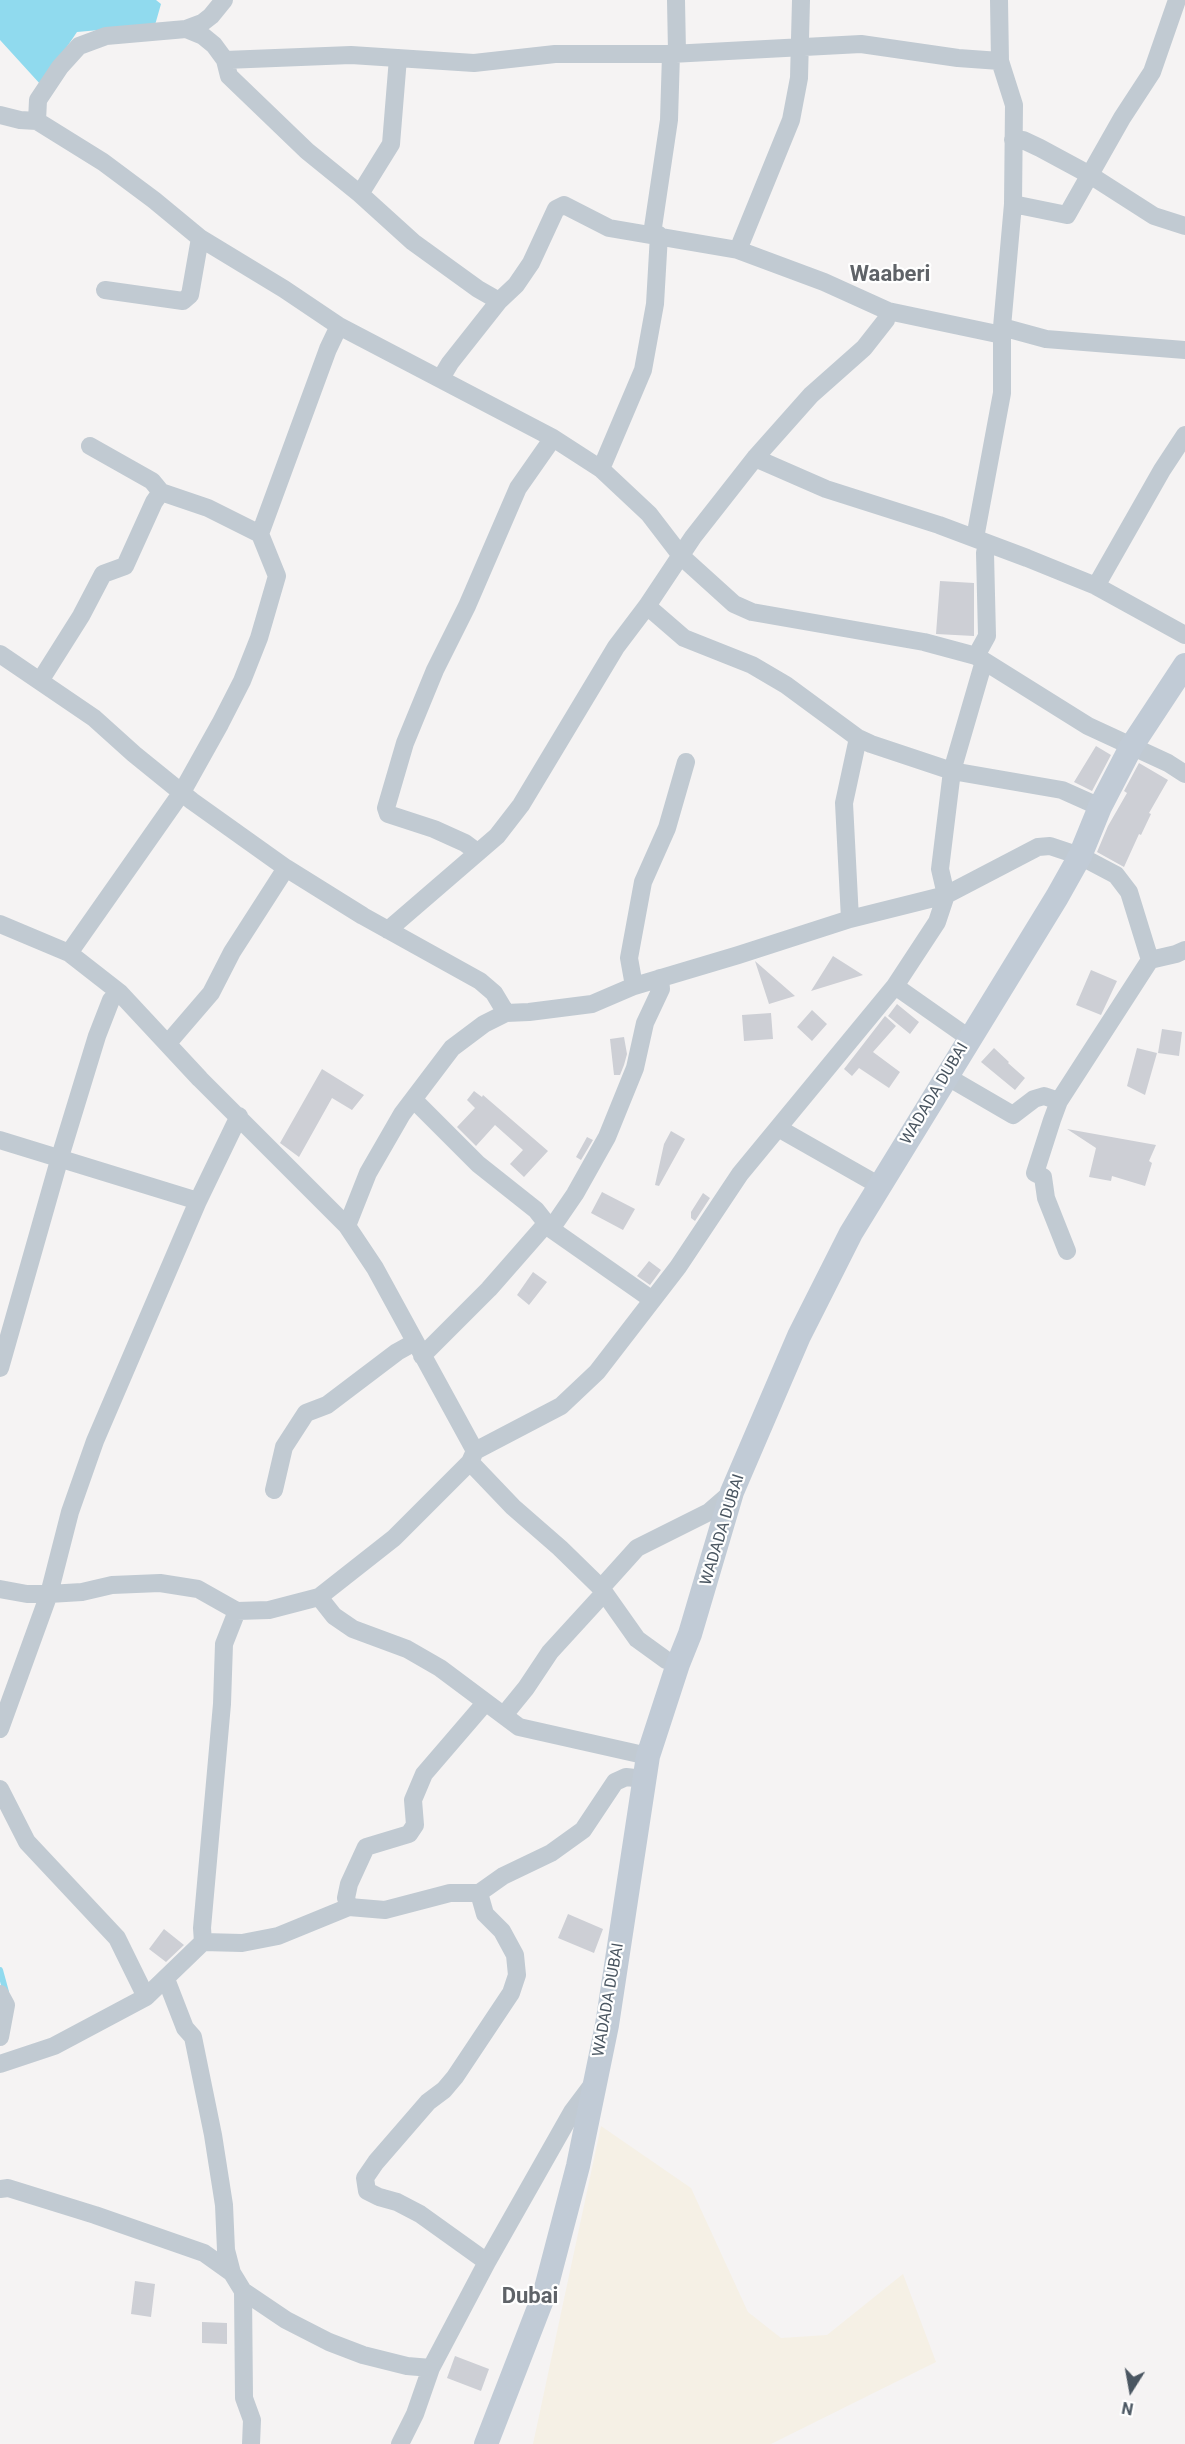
<!DOCTYPE html>
<style>
body{margin:0}
#map{position:relative;width:1185px;height:2444px;overflow:hidden;background:#f5f3f3;font-family:Roboto,sans-serif}
canvas{display:block}
.north{position:absolute;left:1101px;top:2360px;width:60px;height:60px;-webkit-text-stroke:4px #fff;paint-order:stroke;rotate:191deg;font-size:16px;font-weight:700;line-height:24px;text-align:center;color:#4a5661}
.north::after{content:'';display:block;margin:auto;width:21px;height:27px;background:#4a5661;clip-path:polygon(50% 0,100% 100%,50% 72%,0 100%)}
</style>
<div id="map">
<canvas width="1185" height="2444"></canvas>
<div class="north">N</div>
</div>
<script>
const ctx = document.querySelector('canvas').getContext('2d');
ctx.lineJoin = 'round';
function fill(path, color) {
  ctx.fillStyle = color;
  ctx.fill(path, 'evenodd');
}
function toPath(rows) {
  const path = new Path2D();
  for (const r of rows) {
    path.moveTo(r[0], r[1]);
    for (let i = 2; i < r.length; i += 2) path.lineTo(r[i], r[i + 1]);
  }
  return path;
}
function strokePath(path, color, width, dash) {
  ctx.strokeStyle = color;
  ctx.lineWidth = width;
  ctx.lineCap = dash ? 'butt' : 'round';
  ctx.setLineDash(dash || []);
  ctx.stroke(path);
}
function label(font, color, halo, rows, align = 'center') {
  ctx.font = font + ' Roboto,sans-serif';
  ctx.lineWidth = 4.5;
  ctx.setLineDash([]);
  ctx.textBaseline = 'middle';
  ctx.strokeStyle = halo;
  ctx.fillStyle = color;
  for (const [text, x, y, turn = 0] of rows) {
    ctx.save();
    ctx.translate(x, y);
    ctx.rotate((+turn || 0) * Math.PI / 180);
    ctx.textAlign = isNaN(turn) ? turn : align;
    if (halo) ctx.strokeText(text, 0, 0);
    ctx.fillText(text, 0, 0);
    ctx.restore();
  }
}
fill(toPath([
 [601,2126,691,2188,748,2312,781,2338,827,2335,903,2274,936,2362,771,2444,533,2444]
]), '#f5f0e5');
fill(toPath([
 [0,0,156,0,161,4,155,25,77,32,41,85,0,40]
]), '#90daee');
strokePath(toPath([
 [0,1970,6,1992]
]), '#90daee', 6);
fill(toPath([
 [940,581,974,583,974,636,936,634],
 [1096,746,1111,755,1092,791,1074,782],
 [1139,763,1168,780,1149,813,1151,814,1141,835,1139,834,1124,867,1097,852,1108,826,1127,793,1124,791],
 [833,956,863,975,811,991],
 [755,961,795,996,769,1004],
 [1091,970,1117,981,1101,1015,1076,1005],
 [897,1004,919,1022,910,1034,888,1016],
 [812,1010,827,1024,812,1041,797,1027],
 [771,1013,773,1039,744,1041,742,1015],
 [885,1016,896,1026,873,1052,900,1072,889,1088,859,1068,852,1076,844,1069],
 [1162,1029,1182,1032,1179,1056,1158,1053],
 [624,1037,627,1054,624,1065,620,1075,614,1075,610,1039],
 [994,1048,1009,1062,1008,1063,1025,1078,1015,1090,981,1062],
 [1137,1048,1157,1053,1145,1095,1127,1086],
 [322,1069,364,1095,352,1110,332,1098,299,1157,280,1143],
 [474,1091,482,1097,483,1095,548,1151,524,1177,510,1164,523,1150,495,1125,476,1146,457,1127,475,1108,467,1100],
 [1067,1129,1156,1145,1149,1161,1152,1163,1145,1186,1112,1176,1111,1181,1089,1177,1096,1148],
 [671,1131,685,1139,659,1186,655,1185,664,1144],
 [587,1137,593,1140,581,1160,576,1157],
 [602,1192,635,1209,623,1230,591,1213],
 [703,1193,710,1198,695,1221,691,1218,691,1212],
 [649,1261,661,1270,650,1285,637,1276],
 [533,1272,547,1282,529,1305,517,1295],
 [568,1914,603,1929,594,1953,558,1938],
 [164,1929,184,1945,166,1962,149,1949],
 [135,2281,155,2284,151,2317,131,2314],
 [202,2322,227,2323,227,2344,202,2343],
 [455,2356,489,2369,481,2391,447,2378]
]), '#cdcfd5');
strokePath(toPath([
 [676,0,677,52],
 [186,29,203,36,214,45,225,60,229,76,307,151,360,194,413,242,478,289,499,301],
 [225,60,351,55,474,63,555,54,671,54,861,44,958,58,1000,61],
 [0,115,20,120,37,121,103,162,154,200,200,238,284,289,339,326,553,438,601,469,649,514,682,557,734,604,752,612,924,642,976,656,1088,726,1168,763,1185,774],
 [37,121,38,100,60,67,79,46,106,36,186,29,202,23,211,16,224,0],
 [1013,140,1023,140,1040,148,1090,175,1154,216,1185,226],
 [360,194,391,144,398,58],
 [1013,204,1067,215,1122,118,1152,72,1177,0],
 [652,234,669,120,671,54],
 [738,250,791,120,799,78,801,0],
 [105,290,183,301,190,295,200,238],
 [1002,327,1046,339,1185,350],
 [441,378,450,363,499,301,516,285,531,263,556,209,564,205,609,228,738,250,824,282,888,311,1002,335],
 [90,446,152,481,161,492,208,508,260,534],
 [755,458,826,489,939,525,1027,558,1096,586,1185,635],
 [601,469,643,370,655,304,659,235],
 [975,538,1002,393,1002,327,1013,204,1014,105,1000,61,999,0],
 [1096,586,1162,470,1185,435],
 [647,606,684,638,752,665,786,685,858,738,871,744,952,771,1062,790,1100,807],
 [0,654,94,718,134,754,192,801,286,868,363,916,480,981,494,993,506,1013],
 [976,656,987,636,985,553,987,543],
 [40,681,81,616,103,574,125,566,154,502,161,492],
 [477,852,465,843,434,829,388,814,386,808,405,743,435,670,467,606,518,488,553,438],
 [850,919,844,803,858,738],
 [0,924,69,953,119,992,200,1079,347,1226,375,1268,475,1451],
 [388,930,497,836,521,805,616,647,647,606,693,537,755,458,811,395,864,348,886,320,888,311],
 [69,953,182,792,220,724,242,681,259,638,277,576,260,534,328,349,339,326],
 [634,986,629,958,643,882,667,828,686,762],
 [895,986,969,1038],
 [168,1043,211,993,232,952,286,868],
 [946,1076,1013,1115,1034,1099,1044,1096,1059,1101],
 [414,1100,478,1164,536,1210,551,1229,651,1299],
 [778,1128,880,1186],
 [0,1140,198,1201],
 [347,1226,368,1173,402,1114,452,1048,484,1024,506,1013,529,1012,592,1004,634,986,738,955,850,919,946,895,1038,847,1050,846,1080,856,1116,875,1129,892,1150,960],
 [551,1229,575,1194,607,1137,635,1068,645,1023,661,989,660,978],
 [1067,1251,1046,1198,1043,1177,1035,1173,1052,1120,1059,1101,1150,960,1176,954,1185,950],
 [422,1356,489,1289,546,1224],
 [0,1368,60,1157,97,1036,111,1000,119,992],
 [470,1462,513,1507,560,1548,601,1588,637,1639,666,1660,678,1664],
 [274,1490,284,1447,306,1413,327,1405,397,1352,415,1342],
 [601,1588,637,1548,709,1512,732,1492],
 [0,1589,27,1594,49,1594,82,1592,112,1585,160,1583,198,1589,237,1611,269,1610,319,1597,394,1538,470,1462,475,1451,561,1406,597,1372,678,1267,740,1174,895,986,937,922,946,895,940,869,952,771,984,661],
 [319,1597,334,1616,353,1629,407,1649,440,1668,519,1727,648,1756],
 [504,1715,526,1688,550,1652,604,1593],
 [0,1729,49,1594,70,1512,95,1441,198,1201,239,1116],
 [0,1789,27,1842,117,1938,146,1997],
 [479,1893,485,1914,502,1931,515,1955,517,1975,511,1993,455,2077,444,2090,428,2102,376,2162,365,2178,367,2191,379,2197,397,2202,420,2214,487,2262],
 [349,1907,346,1898,349,1884,366,1847,409,1834,415,1825,413,1800,424,1774,485,1703],
 [203,1942,202,1928,222,1704,224,1644,237,1611],
 [166,1979,185,2028,193,2037,213,2135,224,2205,226,2250,232,2273,243,2291,244,2398,252,2420,251,2444],
 [0,1994,6,2005,0,2037],
 [0,2064,54,2046,146,1997,203,1942,242,1943,278,1936,349,1907,385,1910,450,1893,479,1893,503,1876,551,1853,583,1830,615,1782,626,1777,644,1779],
 [0,2189,8,2188,95,2215,204,2253,232,2273],
 [243,2291,286,2320,329,2342,363,2355,407,2366,431,2368],
 [400,2444,415,2414,431,2368,487,2262,572,2112,593,2084]
]), '#c1cad2', 18);
strokePath(toPath([
 [486,2444,545,2292,578,2166,607,2025,648,1756,678,1664,690,1634,732,1492,799,1336,851,1233,1057,897,1080,856,1100,807,1131,747,1185,665]
]), '#c1cbd6', 24);
label('16px', '#4a5661', '#fff', [
 ["WADADA DUBAI",935,1094,-59],
 ["WADADA DUBAI",723,1530,-73],
 ["WADADA DUBAI",609,2000,-80]
]);
label('bold 22px', '#5f6368', '#fff', [
 ["Waaberi",890,275],
 ["Dubai",530,2297]
]);
</script>
